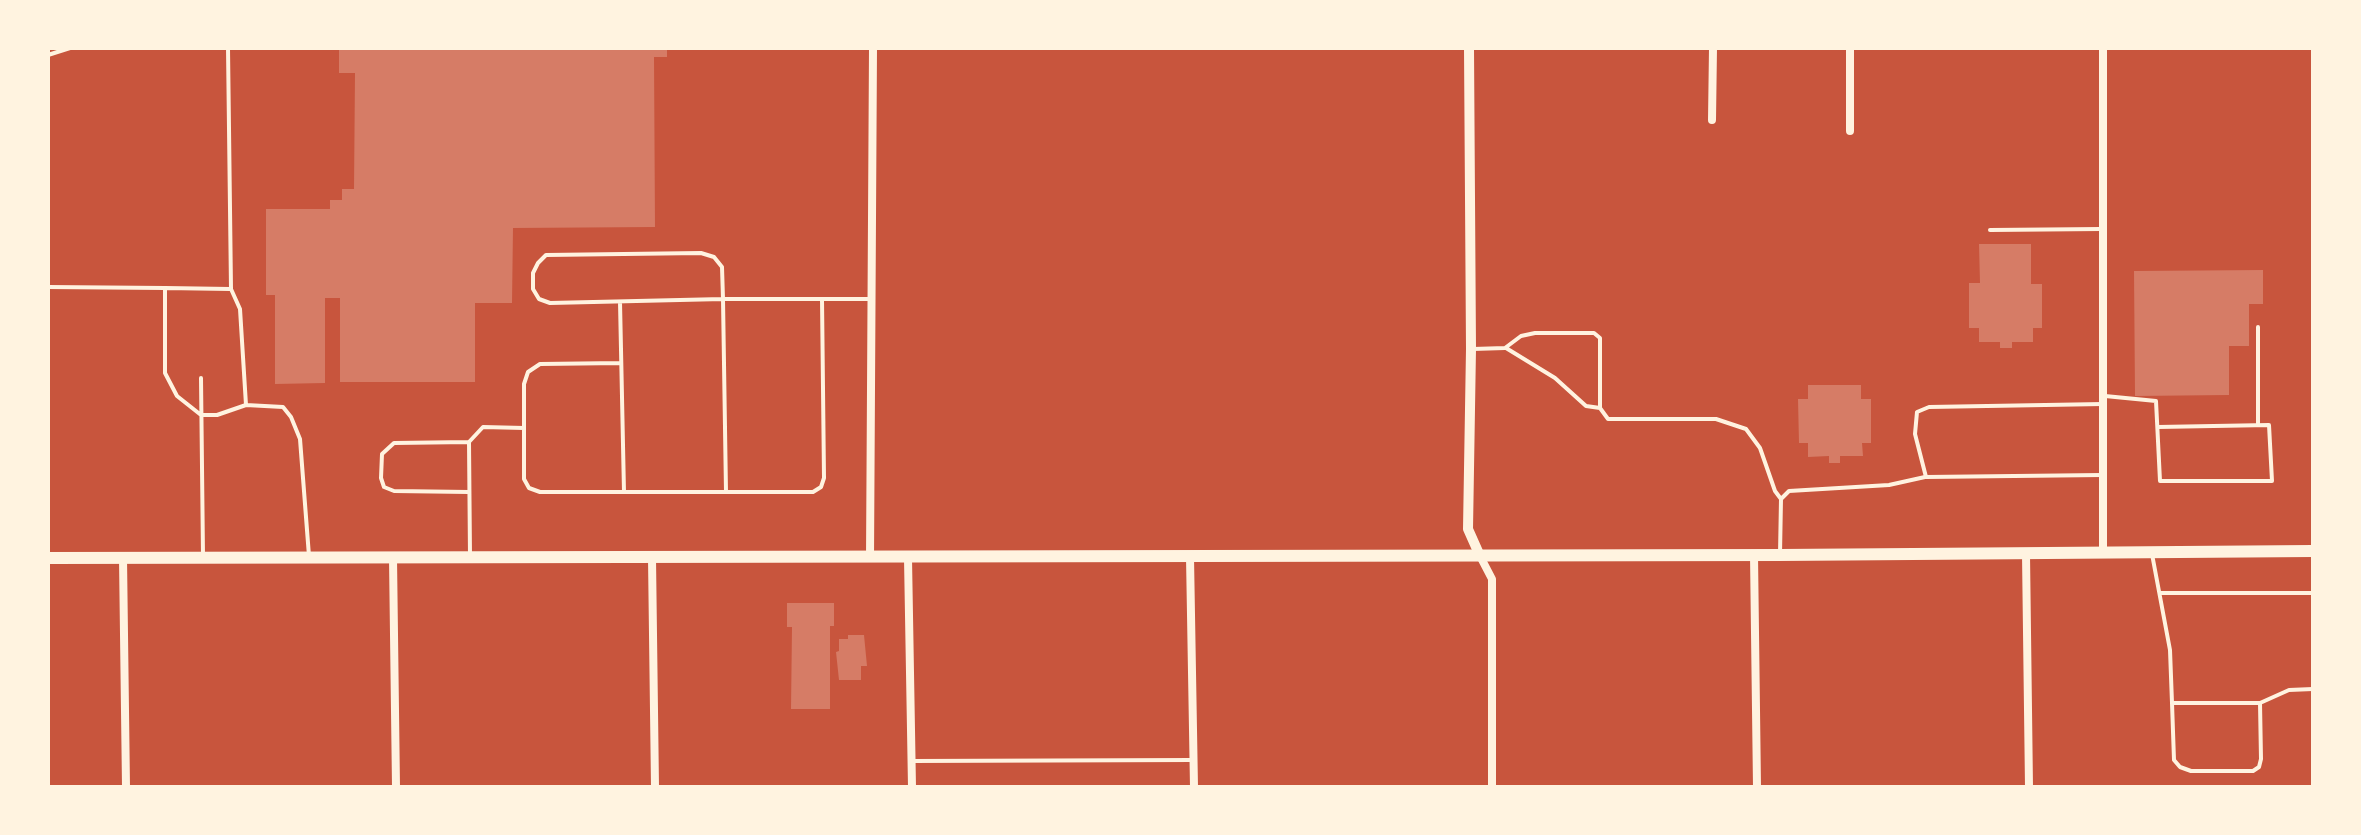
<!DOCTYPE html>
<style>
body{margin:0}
#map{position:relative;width:2361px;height:835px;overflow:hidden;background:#c8553d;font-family:"Roboto Condensed",sans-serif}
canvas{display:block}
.frame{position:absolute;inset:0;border:50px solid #fff3e0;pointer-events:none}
</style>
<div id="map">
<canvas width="2361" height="835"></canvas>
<div class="frame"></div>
</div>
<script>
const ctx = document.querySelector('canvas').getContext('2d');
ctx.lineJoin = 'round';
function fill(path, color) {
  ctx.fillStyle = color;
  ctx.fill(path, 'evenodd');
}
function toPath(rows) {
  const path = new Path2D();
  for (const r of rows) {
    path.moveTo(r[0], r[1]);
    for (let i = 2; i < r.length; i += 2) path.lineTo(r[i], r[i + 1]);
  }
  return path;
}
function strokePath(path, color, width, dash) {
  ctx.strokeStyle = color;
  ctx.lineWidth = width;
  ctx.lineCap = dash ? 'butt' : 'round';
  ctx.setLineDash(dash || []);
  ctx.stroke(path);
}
fill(toPath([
 [512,48,667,48,667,57,654,57,655,227,513,228,512,303,475,303,475,382,340,382,340,298,325,298,325,383,275,384,275,295,266,295,266,209,330,209,330,200,342,200,342,189,354,189,355,73,339,73,339,49,512,50],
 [1979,244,2031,244,2031,284,2042,284,2042,328,2033,328,2033,342,2012,342,2012,348,2000,348,2000,342,1979,342,1979,328,1969,328,1969,283,1980,283],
 [2263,270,2263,304,2249,304,2249,346,2229,346,2229,395,2135,396,2134,271],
 [1808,385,1861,385,1861,399,1871,399,1871,443,1862,443,1863,456,1840,456,1840,463,1829,463,1829,456,1808,457,1808,443,1799,443,1798,399,1808,399],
 [787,603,834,603,834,626,830,626,830,709,791,709,792,627,787,627],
 [848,635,864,635,867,666,861,666,861,680,839,680,836,652,839,651,839,639,848,639]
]), '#d67c66');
strokePath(toPath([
 [228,48,231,289,240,309,246,405,283,407,291,417,300,439,309,556],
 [48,55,70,48],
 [1990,230,2101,229],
 [48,287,165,288,165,373,177,396,201,415,217,415,246,405],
 [165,288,230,289],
 [620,302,624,492],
 [2258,327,2258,425],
 [1506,348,1555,378,1586,406,1600,408],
 [1473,349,1505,348,1521,336,1535,333,1594,333,1600,338,1600,408,1608,419,1716,419,1746,429,1760,448,1775,491,1781,499,1780,554],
 [201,378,203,556],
 [2105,396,2156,401,2160,481,2272,481,2269,425,2158,427],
 [524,428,524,384,528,372,540,364,621,363],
 [469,442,394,443,382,454,381,478,384,487,394,491,469,492],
 [2102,475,1926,477,1915,434,1917,412,1929,407,2103,404],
 [726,492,723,299,722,267,714,257,701,253,546,255,538,263,533,273,533,289,539,299,550,303,723,299,869,299],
 [1781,499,1789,491,1889,485,1925,477],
 [2152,554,2170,650,2172,703,2174,760,2180,767,2191,771,2253,771,2259,767,2261,759,2260,703,2172,703],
 [470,556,469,442,483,427,524,428,524,479,529,488,540,492,813,492,821,487,824,478,822,299],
 [2160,593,2313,593],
 [2260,703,2289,690,2313,689],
 [912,761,1192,760]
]), '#fff3e0', 4);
strokePath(toPath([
 [1850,48,1850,131],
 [1712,120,1713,48],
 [2103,552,2103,48],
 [2026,554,2029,787],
 [1754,555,1757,787],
 [1480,556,1492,579,1492,787],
 [1190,557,1194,787],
 [123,558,126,787],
 [393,558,396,787],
 [652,558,655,787],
 [870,558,873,48],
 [908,558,912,787]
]), '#fff3e0', 8);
strokePath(toPath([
 [1469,48,1471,349,1468,529,1480,556]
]), '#fff3e0', 10);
strokePath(toPath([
 [48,558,1780,555,2313,551]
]), '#fff3e0', 12);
</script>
